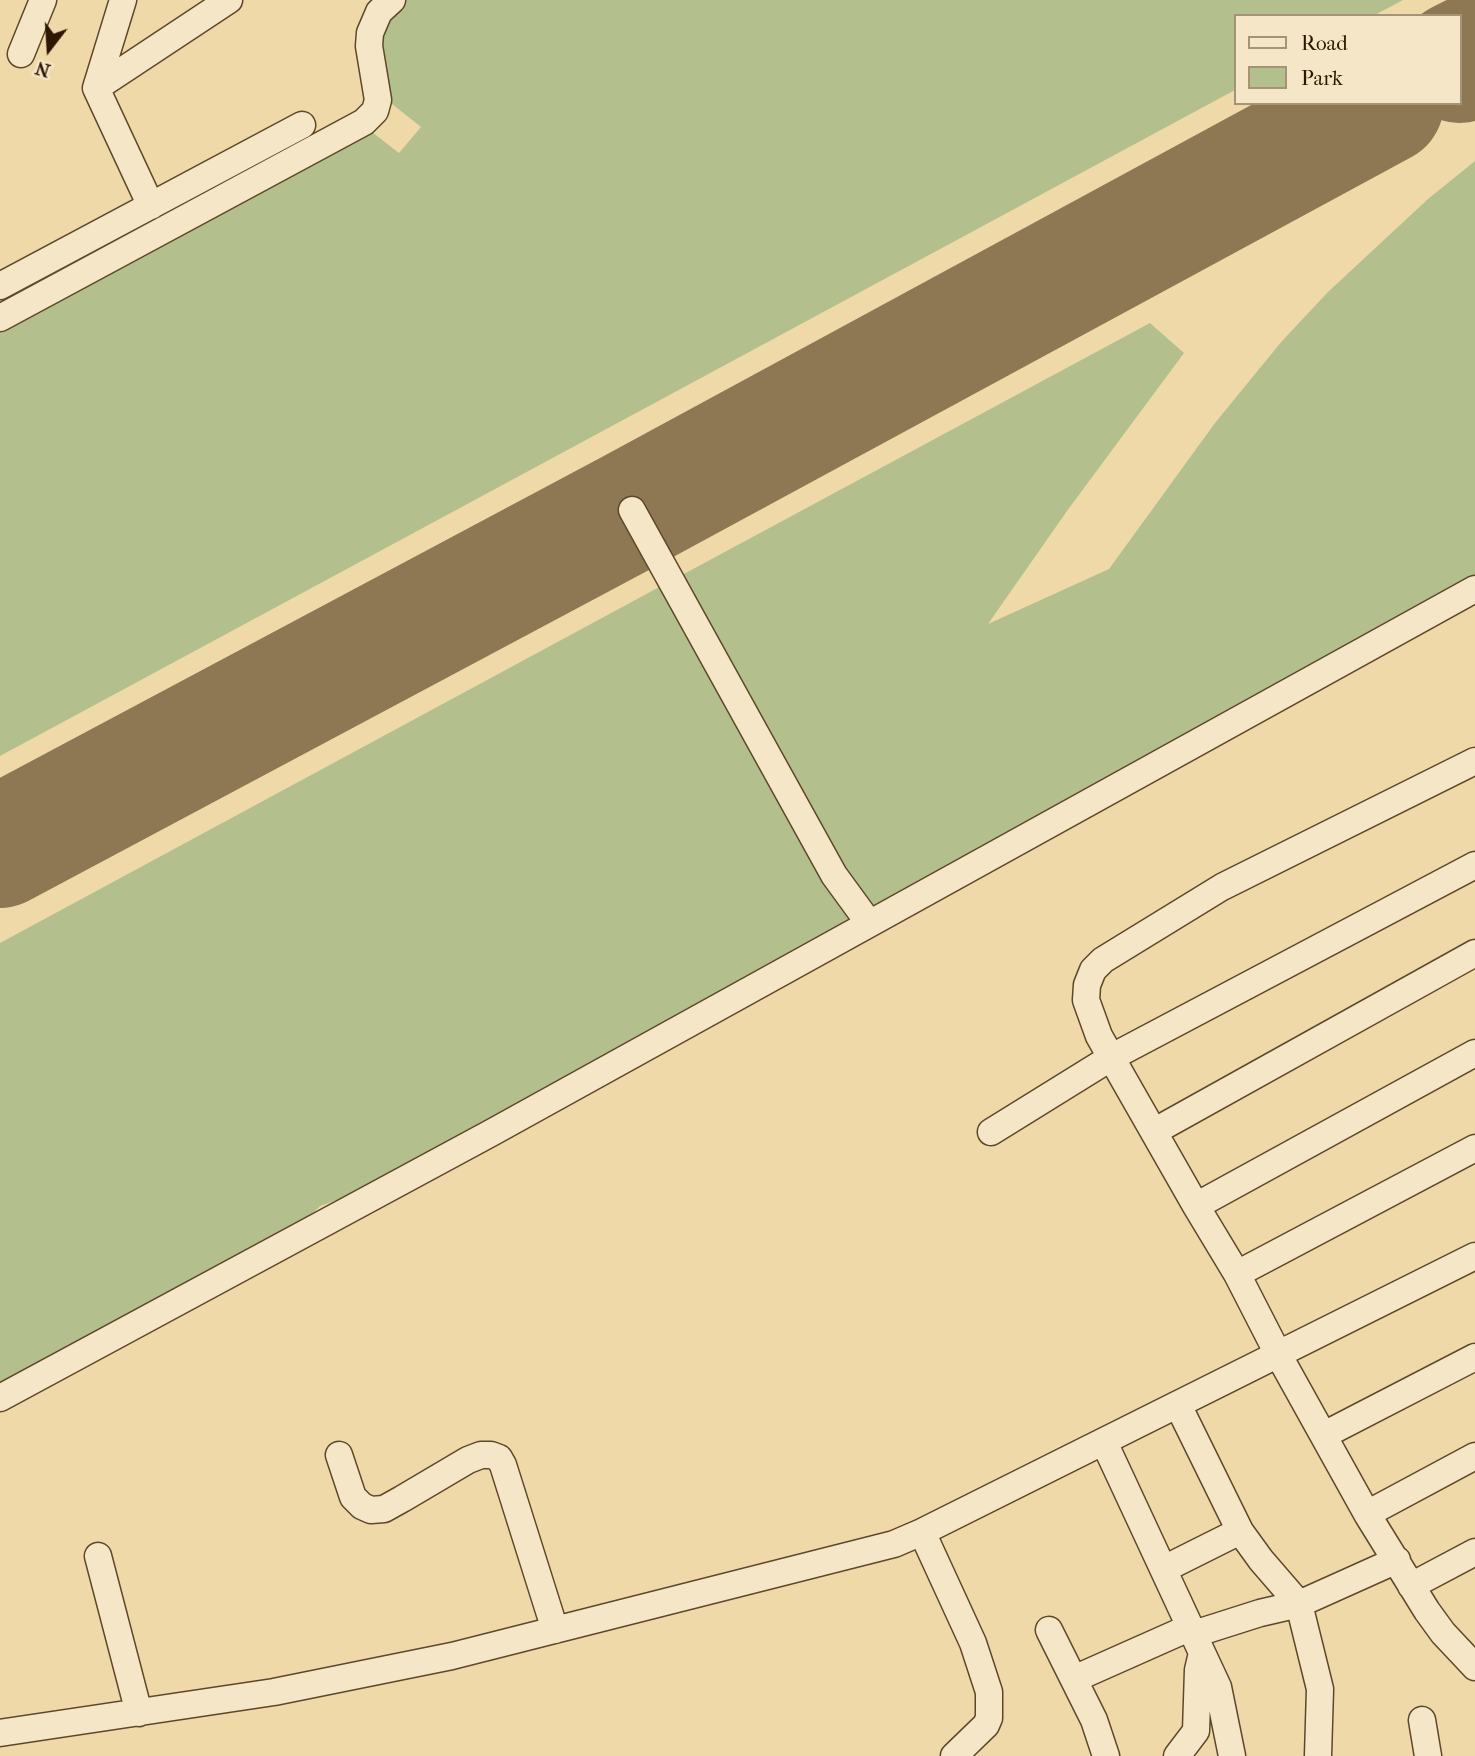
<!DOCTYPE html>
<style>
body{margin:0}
#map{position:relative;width:1475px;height:1756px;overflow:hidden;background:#efd9a9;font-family:"IM FELL French Canon",serif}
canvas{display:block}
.legend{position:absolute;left:1234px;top:14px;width:228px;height:91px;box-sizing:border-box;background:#f5e6c7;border:2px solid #a59377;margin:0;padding:9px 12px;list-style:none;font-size:21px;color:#2e1700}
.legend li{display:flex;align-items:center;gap:14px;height:35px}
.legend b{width:35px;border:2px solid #a59377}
.north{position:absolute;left:14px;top:14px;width:70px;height:70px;-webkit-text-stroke:5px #f5e6c7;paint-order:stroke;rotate:197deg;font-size:19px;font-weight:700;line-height:28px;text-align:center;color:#2e1700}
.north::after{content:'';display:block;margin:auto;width:24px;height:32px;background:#2e1700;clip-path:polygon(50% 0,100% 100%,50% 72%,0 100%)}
</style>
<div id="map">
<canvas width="1475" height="1756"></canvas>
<ul class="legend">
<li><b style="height:9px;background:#f5e6c7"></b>Road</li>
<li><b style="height:19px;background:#b3c08d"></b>Park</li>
</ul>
<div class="north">N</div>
</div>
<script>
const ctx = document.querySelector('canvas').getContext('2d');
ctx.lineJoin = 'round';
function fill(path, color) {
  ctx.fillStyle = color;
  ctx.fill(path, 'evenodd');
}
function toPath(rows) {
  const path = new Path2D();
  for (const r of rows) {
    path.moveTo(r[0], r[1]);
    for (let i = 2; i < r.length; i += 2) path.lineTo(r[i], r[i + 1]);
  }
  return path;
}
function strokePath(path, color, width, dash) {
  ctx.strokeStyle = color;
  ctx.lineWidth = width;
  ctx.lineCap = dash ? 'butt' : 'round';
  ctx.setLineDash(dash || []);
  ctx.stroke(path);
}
fill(toPath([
 [407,0,1403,0,1373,16,1235,16,1235,90,0,756,0,326,368,129,399,153,421,127,387,100,377,35,401,4],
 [1475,161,1475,579,875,911,866,907,682,575,1150,323,1184,353,1067,511,988,624,1109,569,1215,423,1282,341,1328,292,1428,199],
 [663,585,857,920,346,1197,320,1206,305,1221,0,1392,0,943]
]), '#b3c08d');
strokePath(toPath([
 [0,849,16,838]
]), '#8e7854', 49);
strokePath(toPath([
 [1459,62,1475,54],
 [0,847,632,510,1383,103]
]), '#8e7854', 122);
const minor = toPath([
 [123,0,96,88,151,206],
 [21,54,43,0],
 [96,88,229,0],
 [0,286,302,125],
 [0,318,364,122,375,111,378,100,369,46,370,33,379,12,392,0],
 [632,510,834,875,869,923],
 [1475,761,1222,887,1103,960,1093,970,1087,985,1086,1000,1099,1036,1196,1206,1237,1274,1278,1354,1367,1514,1427,1611,1443,1633,1475,1667],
 [1155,1131,1475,953],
 [991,1132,1112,1057,1475,865],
 [1196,1206,1475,1053],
 [1237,1274,1475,1148],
 [0,1398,491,1133,1475,589],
 [1178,1405,1240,1531,1261,1560,1299,1604,1320,1689,1318,1756],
 [1324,1435,1475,1357],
 [1104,1442,1218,1687,1232,1756],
 [339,1455,353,1497,362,1506,371,1510,384,1509,402,1499,468,1460,481,1455,491,1455,499,1458,503,1465,555,1630],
 [1367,1514,1475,1456],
 [922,1532,973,1643,989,1692,989,1718,986,1725,954,1756],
 [98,1556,139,1713],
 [1164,1569,1240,1531],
 [1411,1586,1475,1552],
 [1049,1630,1094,1720,1106,1756],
 [1194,1634,1260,1613,1299,1604,1397,1560],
 [1074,1679,1191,1627],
 [1422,1720,1428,1756],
 [0,1733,274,1692,452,1656,894,1544,922,1532,1475,1256],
 [1177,1756,1196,1731,1198,1670,1202,1653]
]);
strokePath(minor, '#5e482a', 29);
strokePath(minor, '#f5e6c7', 26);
</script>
